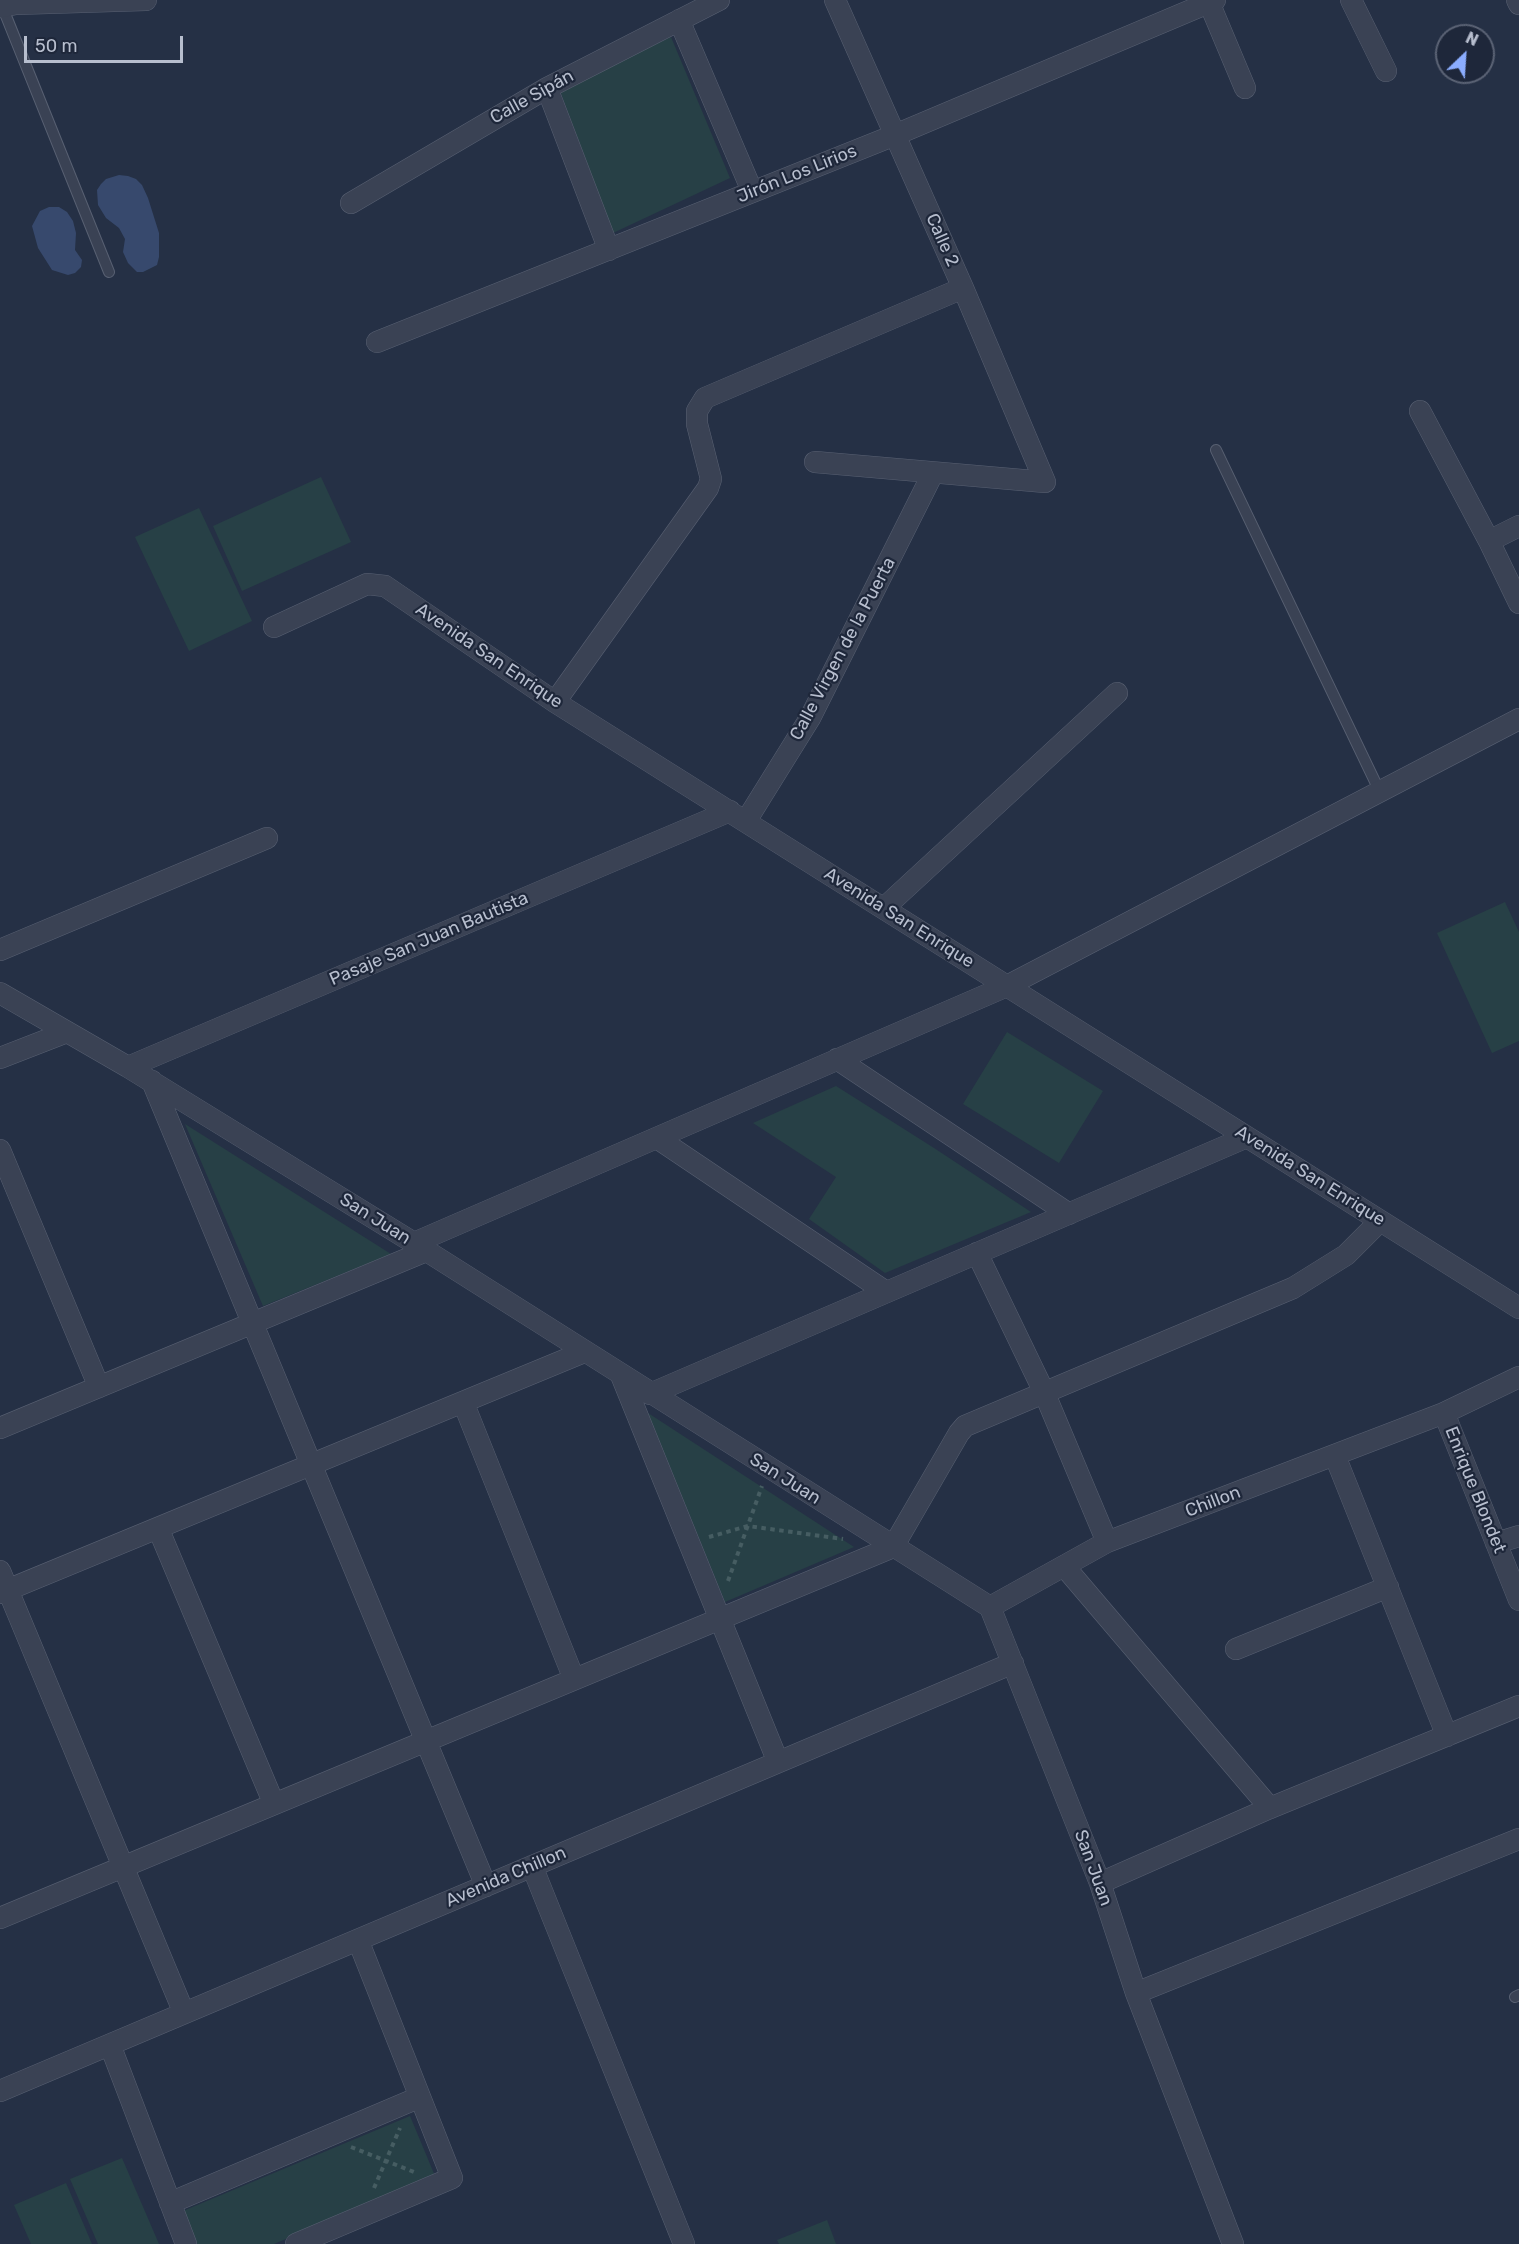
<!DOCTYPE html>
<meta charset="utf-8">
<style>
body{margin:0}
#map{position:relative;width:1519px;height:2244px;overflow:hidden;background:#253045;font-family:Rubik,sans-serif}
canvas{display:block}
.north{position:absolute;left:1435px;top:24px;width:60px;height:60px;box-sizing:border-box;background:#1e273a;border:2px solid #5b6375;border-radius:50%;rotate:25deg;font-size:16px;font-weight:700;line-height:24px;text-align:center;color:#b7bece}
.north::after{content:'';display:block;margin:auto;width:21px;height:27px;background:#8badff;clip-path:polygon(50% 0,100% 100%,50% 72%,0 100%)}
.scale{position:absolute;left:24px;top:36px;width:159px;height:27px;box-sizing:border-box;border:3px solid #b7bece;border-top:0;padding-left:8px;font-size:18px;line-height:21px;white-space:nowrap;color:#b7bece;-webkit-text-stroke:4px #1e273a;paint-order:stroke}
</style>
<div id="map">
<canvas width="1519" height="2244"></canvas>
<div class="north">N</div>
<div class="scale">50 m</div>
</div>
<script>
const ctx = document.querySelector('canvas').getContext('2d');
ctx.lineJoin = 'round';
function fill(path, color) {
  ctx.fillStyle = color;
  ctx.fill(path, 'evenodd');
}
function toPath(rows) {
  const path = new Path2D();
  for (const r of rows) {
    path.moveTo(r[0], r[1]);
    for (let i = 2; i < r.length; i += 2) path.lineTo(r[i], r[i + 1]);
  }
  return path;
}
function strokePath(path, color, width, dash) {
  ctx.strokeStyle = color;
  ctx.lineWidth = width;
  ctx.lineCap = dash ? 'butt' : 'round';
  ctx.setLineDash(dash || []);
  ctx.stroke(path);
}
function label(font, color, halo, rows, align = 'center') {
  ctx.font = font + ' Rubik,sans-serif';
  ctx.lineWidth = 4.5;
  ctx.setLineDash([]);
  ctx.textBaseline = 'middle';
  ctx.strokeStyle = halo;
  ctx.fillStyle = color;
  for (const [text, x, y, turn = 0] of rows) {
    ctx.save();
    ctx.translate(x, y);
    ctx.rotate((+turn || 0) * Math.PI / 180);
    ctx.textAlign = isNaN(turn) ? turn : align;
    if (halo) ctx.strokeText(text, 0, 0);
    ctx.fillText(text, 0, 0);
    ctx.restore();
  }
}
fill(toPath([
 [671,37,730,178,613,233,559,88],
 [321,477,351,542,242,591,213,526],
 [199,508,252,621,189,651,135,537],
 [1505,902,1519,932,1519,1041,1492,1053,1437,933],
 [1007,1032,1103,1091,1059,1163,963,1104],
 [836,1086,934,1148,1031,1212,885,1273,809,1219,836,1177,753,1123],
 [185,1124,391,1254,263,1306],
 [648,1413,854,1547,725,1602],
 [410,2116,435,2176,274,2244,197,2244,183,2211],
 [122,2158,159,2244,98,2244,70,2179],
 [66,2183,92,2244,31,2244,14,2205],
 [827,2220,836,2244,779,2244,777,2240]
]), '#274046');
fill(toPath([
 [119,175,128,176,136,179,142,185,148,198,159,233,159,257,157,265,143,272,137,272,128,263,123,252,125,239,119,228,106,218,98,205,97,190,101,184,106,179],
 [49,207,59,207,67,212,73,221,76,233,75,250,82,260,81,267,75,273,68,275,52,270,38,248,32,226,40,211]
]), '#37496d');
const lane = toPath([
 [2,6,109,272],
 [1216,450,1380,792],
 [1515,1997,1519,1995]
]);
const street = toPath([
 [1208,0,1245,88],
 [1351,0,1386,71],
 [1517,0,1519,4],
 [0,7,16,4,146,0],
 [679,20,752,191],
 [547,88,609,250],
 [351,203,547,88,719,0],
 [377,342,895,135,1215,0],
 [1420,411,1489,541,1519,603],
 [815,462,1045,482,963,288,835,0],
 [1489,541,1519,526],
 [274,627,367,584,385,586,555,702,1519,1308],
 [555,702,708,488,711,479,697,424,697,411,705,398,963,288],
 [746,821,810,718,933,473],
 [884,908,1117,693],
 [0,950,267,838],
 [0,993,128,1067,414,1243,990,1607,1100,1883,1136,1993,1233,2244],
 [0,1058,67,1032],
 [837,1059,1069,1214],
 [128,1067,730,811],
 [152,1081,486,1886],
 [657,1138,886,1292],
 [0,1150,99,1387],
 [414,1243,1007,986,1519,719],
 [977,1253,1044,1392,1107,1542],
 [621,1375,778,1762],
 [650,1394,1247,1137],
 [463,1402,574,1679],
 [1444,1413,1519,1600],
 [0,1428,426,1251],
 [1335,1456,1447,1736],
 [158,1528,274,1804],
 [1496,1543,1519,1536],
 [1064,1566,1270,1808],
 [0,1571,184,2013],
 [0,1593,584,1352],
 [990,1607,1107,1542,1444,1413,1519,1377],
 [1236,1649,1388,1587],
 [532,1866,684,2244],
 [1100,1883,1270,1808,1519,1706],
 [0,1918,893,1547,959,1433,965,1426,1293,1288,1346,1255,1380,1221],
 [1136,1993,1519,1839],
 [110,2045,186,2244],
 [0,2091,1013,1663],
 [170,2203,420,2097],
 [296,2244,452,2178,358,1940]
]);
strokePath(lane, '#586072', 12);
strokePath(street, '#586072', 22);
strokePath(toPath([
 [709,1537,748,1526,843,1539],
 [728,1581,762,1486],
 [351,2147,414,2172],
 [374,2188,400,2128]
]), '#465d62', 4, [4.5, 4.5]);
strokePath(lane, '#3a4254', 10);
strokePath(street, '#3a4254', 21);
label('18px', '#b7bece', '#1e273a', [
 ["Calle Sipán",532,97,-29],
 ["Jirón Los Lirios",797,174,-22],
 ["Calle 2",942,240,66],
 ["Calle Virgen de la Puerta",843,649,-62],
 ["Avenida San Enrique",489,656,34],
 ["Avenida San Enrique",899,918,32],
 ["Pasaje San Juan Bautista",429,939,-23],
 ["Avenida San Enrique",1310,1176,32],
 ["San Juan",375,1219,32],
 ["San Juan",785,1479,32],
 ["Enrique Blondet",1475,1490,68],
 ["Chillon",1213,1502,-21],
 ["San Juan",1093,1868,70],
 ["Avenida Chillon",506,1877,-23]
]);
</script>
